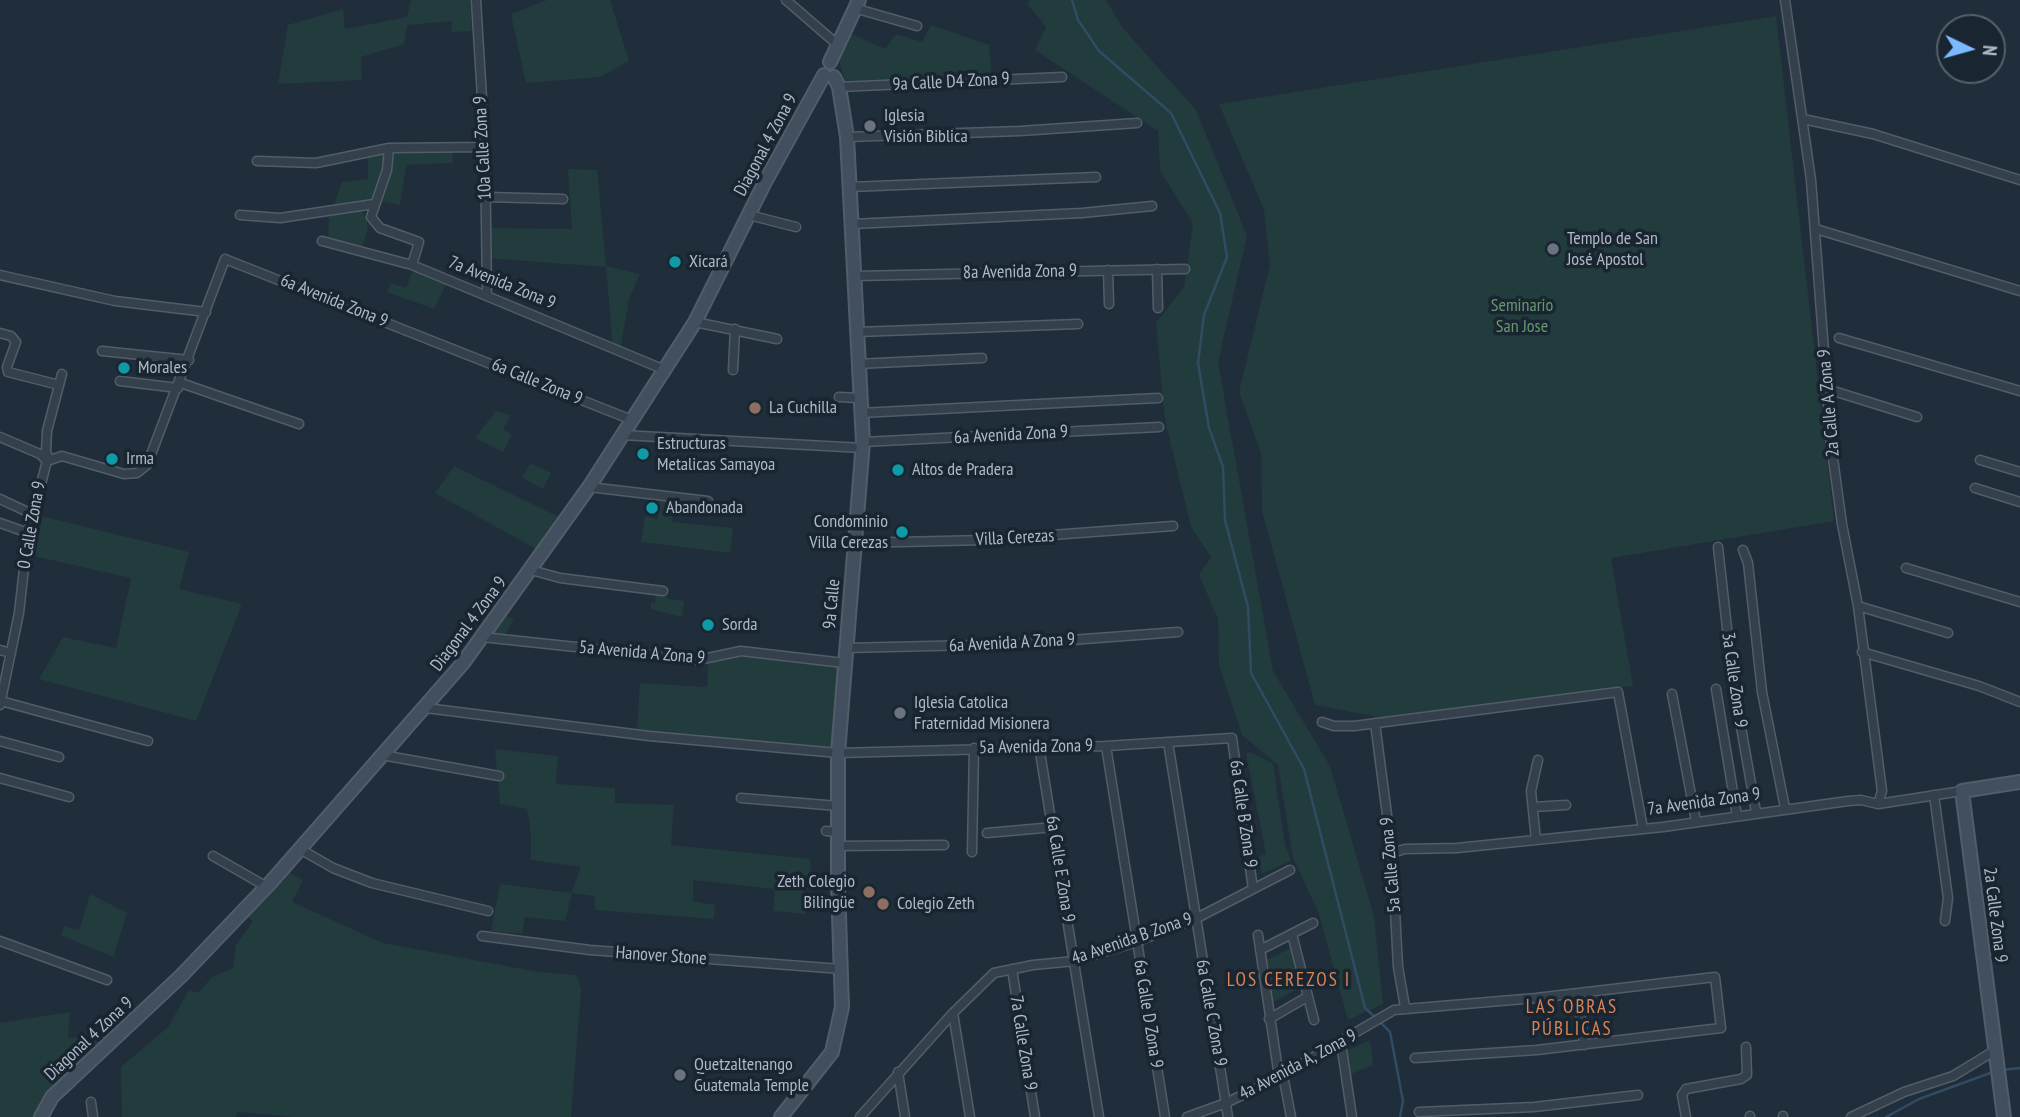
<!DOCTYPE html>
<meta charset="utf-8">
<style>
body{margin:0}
#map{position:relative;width:2020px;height:1117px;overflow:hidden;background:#202e3b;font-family:"PT Sans Narrow",sans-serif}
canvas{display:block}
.north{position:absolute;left:1936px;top:14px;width:70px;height:70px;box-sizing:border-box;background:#192530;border:2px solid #55616c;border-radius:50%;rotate:95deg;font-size:19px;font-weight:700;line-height:28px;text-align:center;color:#afbac7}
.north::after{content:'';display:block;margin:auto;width:24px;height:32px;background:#7cbaff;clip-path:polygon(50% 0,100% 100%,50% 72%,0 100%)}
</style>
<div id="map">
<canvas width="2020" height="1117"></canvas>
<div class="north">N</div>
</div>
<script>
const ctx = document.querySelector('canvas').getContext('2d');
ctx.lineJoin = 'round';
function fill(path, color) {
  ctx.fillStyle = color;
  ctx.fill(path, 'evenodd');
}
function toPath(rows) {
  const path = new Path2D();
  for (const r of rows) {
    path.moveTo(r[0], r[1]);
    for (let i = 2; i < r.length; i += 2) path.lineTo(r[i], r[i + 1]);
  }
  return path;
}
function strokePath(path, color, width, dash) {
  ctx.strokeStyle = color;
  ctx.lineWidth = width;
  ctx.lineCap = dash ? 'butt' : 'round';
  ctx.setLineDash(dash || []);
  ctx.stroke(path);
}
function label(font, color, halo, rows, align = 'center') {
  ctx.font = font + ' "PT Sans Narrow",sans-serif';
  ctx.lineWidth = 7;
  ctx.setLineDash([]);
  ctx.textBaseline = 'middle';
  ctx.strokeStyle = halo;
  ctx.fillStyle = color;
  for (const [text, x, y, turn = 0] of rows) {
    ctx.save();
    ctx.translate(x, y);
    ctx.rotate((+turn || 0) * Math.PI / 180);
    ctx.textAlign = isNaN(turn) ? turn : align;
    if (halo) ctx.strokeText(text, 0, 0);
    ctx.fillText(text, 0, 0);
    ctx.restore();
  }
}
fill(toPath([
 [411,0,470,0,472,31,451,32,452,21,407,25,404,44,361,57,362,80,278,84,288,25,343,9,345,29,407,17],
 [547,0,610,0,629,61,600,77,526,83,511,14],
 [1029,0,1106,0,1123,28,1196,110,1247,236,1218,362,1273,671,1330,766,1374,916,1383,1004,1348,1020,1319,914,1293,858,1278,765,1242,735,1219,665,1218,619,1199,575,1211,557,1191,527,1165,420,1156,323,1184,287,1193,224,1160,170,1158,131,1035,50,1046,27,1028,5],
 [1776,16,1834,521,1611,558,1633,686,1383,718,1315,705,1262,511,1261,453,1239,392,1270,265,1264,210,1219,104],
 [931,25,989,45,992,76,845,82,838,58,849,33,885,49,896,34,922,42],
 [452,148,453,163,406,165,400,205,379,201,391,149],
 [387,150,387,162,373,201,333,208,342,182,368,179,368,155],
 [568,169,597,170,606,266,640,274,629,299,620,351,613,349,606,267,487,258,487,228,572,229],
 [353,210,362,211,366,218,368,227,362,248,328,239,329,216],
 [415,266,448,280,434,309,387,292,391,283,406,288],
 [496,411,511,415,503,429,512,434,503,452,475,438],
 [530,463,551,473,543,489,522,478],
 [454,466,559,517,538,550,435,493],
 [660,495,675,497,672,522,733,528,730,553,641,542,645,516,657,519],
 [32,514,189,552,179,589,242,604,196,721,39,679,63,637,116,648,131,578,25,554],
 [656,590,663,591,668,599,684,601,682,617,651,609,651,602,655,603],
 [500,614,514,619,503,638,485,636],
 [738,654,840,665,836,750,637,731,640,683,707,687,708,663],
 [495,749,558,756,556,784,615,788,615,803,674,805,671,845,810,859,812,889,804,889,806,914,773,911,775,889,693,880,693,901,715,905,714,919,595,910,594,896,572,893,565,921,525,917,522,934,491,931,500,884,571,893,581,867,531,860,531,834,527,809,500,804],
 [1246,753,1253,753,1273,764,1285,845,1291,861,1261,874,1259,856,1266,854],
 [287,871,303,880,292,902,383,943,539,972,577,975,581,990,571,1117,295,1117,238,1112,235,1117,122,1117,121,1067,168,1027,189,990,198,993,212,977,233,968,236,945,253,921,245,915],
 [90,894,127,913,113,957,61,935,64,926,79,930],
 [1291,948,1299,988,1272,1003,1265,961],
 [70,1012,68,1038,106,1036,67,1073,42,1102,35,1117,0,1117,0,1023],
 [1370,1040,1373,1065,1349,1075,1345,1052]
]), '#223b3c');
strokePath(toPath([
 [1072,0,1078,20,1099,51,1171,113,1220,213,1227,257,1204,315,1198,363,1209,428,1223,467,1225,520,1248,607,1251,673,1304,769,1365,1008,1375,1017],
 [1380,1022,1390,1032,1403,1101,1400,1117],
 [2002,1070,2020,1068],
 [1886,1117,1919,1099,1993,1072]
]), '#324b64', 2.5);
const street = toPath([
 [476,0,485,147,487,295],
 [786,0,838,45],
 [1785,0,1811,180,1831,444,1842,524,1858,606,1882,791,1878,804],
 [854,8,917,26],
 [839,87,1062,77],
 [1803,119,1873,134,2020,180],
 [847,137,1020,131,1137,123],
 [389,148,387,170,371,217,380,228,419,242,412,265],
 [257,161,316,163,389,148,485,147],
 [850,187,1096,177],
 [486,197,563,199],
 [240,215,280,218,374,204],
 [749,215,796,227],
 [853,224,1082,213,1152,206],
 [1816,229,2020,291],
 [322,241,412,265,665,370],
 [1157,269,1158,308],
 [1108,270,1109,304],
 [0,275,115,301,206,312],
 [855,276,1185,269],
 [695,322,777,339],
 [857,332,1078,324],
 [0,333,11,336,16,342,7,367,8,372,59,385],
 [1839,338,2020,391],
 [102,351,189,360],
 [857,364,982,358],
 [733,370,735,329],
 [120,381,178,388],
 [181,383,299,424],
 [1827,389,1917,417],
 [839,397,859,398],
 [860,413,1158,398],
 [622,435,863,448],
 [0,437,40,454,47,461],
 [863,442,1159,427],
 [49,459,46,452,47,431,62,374],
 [1980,460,2020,472],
 [589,487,708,501],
 [1975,488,2020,502],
 [0,499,32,514],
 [0,523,28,533],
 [856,543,985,540,1173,526],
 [1718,547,1733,682,1756,812],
 [1743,550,1748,563,1762,692,1785,808],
 [1906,568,2020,602],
 [531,570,560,578,663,591],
 [1858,606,1948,633],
 [482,637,698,660,741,651,844,663],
 [845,648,1018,644,1178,632],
 [0,650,11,653],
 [1862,652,1979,686,2020,702],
 [1716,689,1737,816],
 [1672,694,1696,821],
 [1,701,148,741],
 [0,705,19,613,28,533,47,461,62,456,124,474,137,473,147,465,225,259,632,420],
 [426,708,649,736,838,753,1106,746,1232,738,1253,889],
 [1322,722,1334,726,1354,726,1618,692,1643,829],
 [1375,723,1392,853,1398,967,1405,1007],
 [0,741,59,757],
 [1168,742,1228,1117],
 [1039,746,1099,1117],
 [1106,746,1165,1117],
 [382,755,499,776],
 [0,778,69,797],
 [1934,795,1948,898,1945,921],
 [741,798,838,806],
 [1533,807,1566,805],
 [826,831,838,832],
 [987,833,1054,827],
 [1536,840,1531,791,1538,760],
 [838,846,944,845],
 [300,849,333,868,372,883,488,911],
 [972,852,974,748],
 [1392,853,1405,849,1457,848,1663,827,1848,801,1861,800,1878,804,1962,791],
 [213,856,267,887],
 [1292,934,1314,1020],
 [1258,935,1279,1077],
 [482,936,590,950,841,969],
 [0,941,107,980],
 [1260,950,1313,923],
 [1012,969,1035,1117],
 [1578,993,1584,1045],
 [953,1013,970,1117],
 [1269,1019,1307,997],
 [1341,1043,1352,1117],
 [898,1072,905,1117],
 [1283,1075,1291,1117],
 [91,1102,93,1117],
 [1419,1112,1534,1107,1638,1095],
 [1750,1116,1750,1117],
 [1783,1116,1783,1117],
 [860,1117,953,1013,994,973,1033,965,1075,961,1136,942,1195,919,1290,870],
 [1187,1117,1226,1103,1283,1075,1394,1010,1536,998,1715,977,1721,1028,1537,1050,1415,1058],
 [1686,1117,1682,1095,1686,1089,1741,1079,1747,1075,1746,1047],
 [1851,1117,1904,1092,1953,1076,1994,1051]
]);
const secondary = toPath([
 [830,62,859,0],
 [41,1117,52,1097,181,976,271,882,463,663,589,487,695,322,765,182,824,75],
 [781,1117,832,1052,842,1007,838,885,838,753,863,442,847,137,839,87,834,77],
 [2004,1117,1962,791,2020,782]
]);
strokePath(street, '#525d69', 11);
strokePath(secondary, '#525d69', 16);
strokePath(street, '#34404b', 8);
strokePath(secondary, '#414f5e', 12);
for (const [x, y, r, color] of [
 [870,126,7,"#6b7280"],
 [1553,249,7,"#6b7280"],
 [675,262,7,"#0f9aa8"],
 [124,368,7,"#0f9aa8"],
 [755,408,7,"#8d6e63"],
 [643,454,7,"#0f9aa8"],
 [112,459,7,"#0f9aa8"],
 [898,470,7,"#0f9aa8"],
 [652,508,7,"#0f9aa8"],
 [902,532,7,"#0f9aa8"],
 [708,625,7,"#0f9aa8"],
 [900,713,7,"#6b7280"],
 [869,892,7,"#8d6e63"],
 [883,904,7,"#8d6e63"],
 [680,1075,7,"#6b7280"]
]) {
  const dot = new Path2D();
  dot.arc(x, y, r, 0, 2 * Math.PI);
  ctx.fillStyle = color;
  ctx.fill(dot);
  strokePath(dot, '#192530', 2.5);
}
label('18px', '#afbac7', '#192530', [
 ["9a Calle D4 Zona 9",951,82,-3],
 ["Diagonal 4 Zona 9",766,145,-62],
 ["10a Calle Zona 9",483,148,-93],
 ["8a Avenida Zona 9",1020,272,-1],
 ["7a Avenida Zona 9",502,283,22],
 ["6a Avenida Zona 9",334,301,22],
 ["6a Calle Zona 9",537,382,22],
 ["2a Calle A Zona 9",1829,403,-95],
 ["6a Avenida Zona 9",1011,435,-3],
 ["0 Calle Zona 9",32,525,-80],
 ["Villa Cerezas",1015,538,-3],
 ["9a Calle",832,604,-85],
 ["Diagonal 4 Zona 9",469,624,-53],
 ["6a Avenida A Zona 9",1012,643,-3],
 ["5a Avenida A Zona 9",642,653,5],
 ["3a Calle Zona 9",1734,680,82],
 ["5a Avenida Zona 9",1036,747,-1],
 ["7a Avenida Zona 9",1704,802,-8],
 ["6a Calle B Zona 9",1243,814,82],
 ["5a Calle Zona 9",1391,865,-95],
 ["6a Calle E Zona 9",1060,869,81],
 ["2a Calle Zona 9",1995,915,83],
 ["4a Avenida B Zona 9",1132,939,-19],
 ["Hanover Stone",661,956,4],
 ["6a Calle C Zona 9",1211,1013,80],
 ["6a Calle D Zona 9",1148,1014,81],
 ["Diagonal 4 Zona 9",89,1039,-43],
 ["7a Calle Zona 9",1023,1043,81],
 ["4a Avenida A, Zona 9",1298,1065,-28]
]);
label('18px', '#afbac7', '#192530', [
 ["Iglesia",884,116],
 ["Visión Biblica",884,137],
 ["Templo de San",1567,239],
 ["José Apostol",1567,260],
 ["Xicará",689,262],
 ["Morales",138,368],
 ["La Cuchilla",769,408],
 ["Estructuras",657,444],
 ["Metalicas Samayoa",657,465],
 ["Irma",126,459],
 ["Altos de Pradera",912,470],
 ["Abandonada",666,508],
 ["Condominio",888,522,"right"],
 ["Villa Cerezas",888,543,"right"],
 ["Sorda",722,625],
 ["Iglesia Catolica",914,703],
 ["Fraternidad Misionera",914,724],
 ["Zeth Colegio",855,882,"right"],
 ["Bilingüe",855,903,"right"],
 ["Colegio Zeth",897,904],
 ["Quetzaltenango",694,1065],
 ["Guatemala Temple",694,1086]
], 'left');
label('18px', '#649a6c', '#192530', [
 ["Seminario",1522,306],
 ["San Jose",1522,327]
]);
ctx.letterSpacing = '2px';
label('19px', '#db8456', '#192530', [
 ["LOS CEREZOS I",1289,981],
 ["LAS OBRAS",1572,1008],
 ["PÚBLICAS",1572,1030]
]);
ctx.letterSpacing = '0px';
</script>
